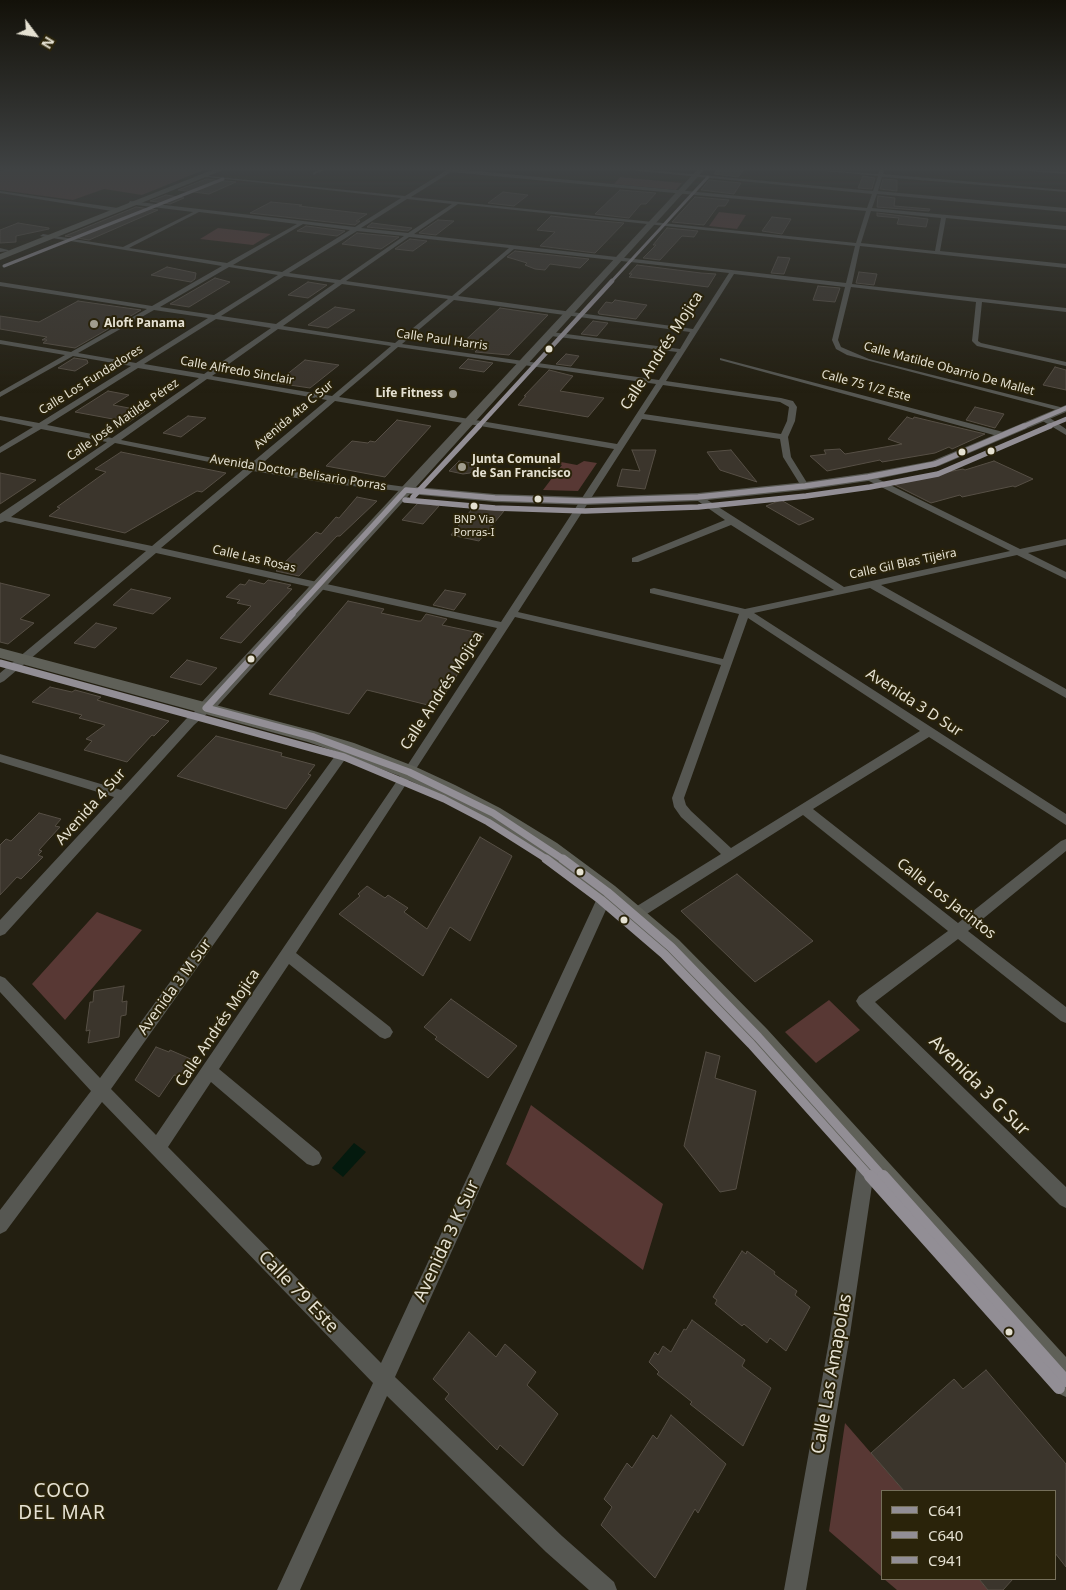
<!DOCTYPE html>
<meta charset="utf-8">
<style>
body{margin:0}
#map{position:relative;width:1066px;height:1590px;overflow:hidden;background:#231f11;font-family:"Noto Sans",sans-serif}
canvas{display:block}
.legend{position:absolute;left:881px;top:1490px;width:175px;height:90px;box-sizing:border-box;background:#2a230a;border:1px solid #756f5a;margin:0;padding:6px 9px;list-style:none;font-size:15px;color:#e5e1d2}
.legend li{display:flex;align-items:center;gap:10px;height:25px}
.legend b{width:25px;border:1px solid #756f5a}
.north{position:absolute;left:10px;top:10px;width:50px;height:50px;-webkit-text-stroke:4px #2a230a;paint-order:stroke;rotate:121deg;font-size:14px;font-weight:700;line-height:20px;text-align:center;color:#e5e1d2}
.north::after{content:'';display:block;margin:auto;width:18px;height:22px;background:#e5e1d2;clip-path:polygon(50% 0,100% 100%,50% 72%,0 100%)}
</style>
<div id="map">
<canvas width="1066" height="1590"></canvas>
<ul class="legend">
<li><b style="height:6px;background:#928e95"></b>C641</li>
<li><b style="height:6px;background:#928e95"></b>C640</li>
<li><b style="height:6px;background:#928e95"></b>C941</li>
</ul>
<div class="north">N</div>
</div>
<script>
const ctx = document.querySelector('canvas').getContext('2d');
ctx.lineJoin = 'round';
function fill(path, color) {
  ctx.fillStyle = color;
  ctx.fill(path, 'evenodd');
}
function toPath(rows) {
  const path = new Path2D();
  for (const r of rows) {
    path.moveTo(r[0], r[1]);
    for (let i = 2; i < r.length; i += 2) path.lineTo(r[i], r[i + 1]);
  }
  return path;
}
function strokePath(path, color, width, dash) {
  ctx.strokeStyle = color;
  ctx.lineWidth = width;
  ctx.lineCap = dash ? 'butt' : 'round';
  ctx.setLineDash(dash || []);
  ctx.stroke(path);
}
function label(font, color, halo, rows, align = 'center') {
  ctx.font = font + ' "Noto Sans",sans-serif';
  ctx.lineWidth = 4;
  ctx.setLineDash([]);
  ctx.textBaseline = 'middle';
  ctx.strokeStyle = halo;
  ctx.fillStyle = color;
  for (const [text, x, y, turn = 0] of rows) {
    ctx.save();
    ctx.translate(x, y);
    ctx.rotate((+turn || 0) * Math.PI / 180);
    ctx.textAlign = isNaN(turn) ? turn : align;
    if (halo) ctx.strokeText(text, 0, 0);
    ctx.fillText(text, 0, 0);
    ctx.restore();
  }
}
fill(toPath([
 [3,170,204,170,142,195,104,189,73,200,0,190,0,171],
 [620,177,682,183,676,190,614,184],
 [719,212,746,215,737,229,709,226],
 [218,228,271,234,253,245,200,239],
 [584,461,597,463,578,491,543,490,562,465,559,464,561,462,577,465],
 [97,912,142,930,65,1020,32,984],
 [829,1000,860,1030,816,1063,785,1032],
 [531,1105,663,1204,643,1270,506,1164],
 [845,1423,904,1491,882,1491,882,1577,829,1531],
 [884,1579,979,1579,988,1590,897,1590]
]), '#583834');
fill(toPath([
 [354,1143,366,1152,343,1177,332,1168]
]), '#041a0e');
const building = toPath([
 [717,170,744,170,738,177,714,174,717,170],
 [863,176,875,178,872,189,858,188,863,176],
 [206,179,236,182,209,194,178,190,206,179],
 [883,179,897,180,897,191,880,189,883,179],
 [709,180,741,183,734,194,701,190,709,180],
 [620,190,656,193,646,204,641,204,629,218,595,214,620,190],
 [503,192,528,195,514,206,488,203,503,192],
 [166,195,184,198,170,204,150,201,166,195],
 [878,196,895,198,894,206,930,209,929,211,877,207,878,196],
 [695,197,729,200,725,206,718,206,704,225,672,222,695,197],
 [271,202,302,205,299,206,367,214,356,221,360,221,355,225,250,213,271,202],
 [136,207,158,210,89,240,65,236,136,207],
 [877,213,928,219,926,227,897,224,899,218,877,216,877,213],
 [551,216,569,218,624,223,595,253,540,246,555,232,537,230,551,216],
 [772,217,791,219,782,234,762,231,772,217],
 [438,220,454,221,436,235,419,233,438,220],
 [18,223,49,228,49,229,16,236,16,242,0,243,0,230,18,223],
 [372,223,412,228,408,231,367,227,372,223],
 [306,226,345,231,337,236,297,231,306,226],
 [667,228,698,231,694,237,682,236,660,260,643,258,656,245,653,245,667,228],
 [357,233,399,237,381,249,342,244,357,233],
 [410,239,427,241,413,251,395,249,410,239],
 [515,251,589,259,580,268,550,264,545,270,535,269,525,265,527,263,507,257,515,251],
 [778,257,790,258,784,274,771,273,778,257],
 [637,265,701,273,716,274,708,287,629,277,632,274,629,274,637,265],
 [167,267,196,273,195,279,191,282,151,275,167,267],
 [859,272,877,274,874,285,856,283,859,272],
 [215,278,230,282,189,307,170,304,215,278],
 [308,282,327,285,308,298,288,295,308,282],
 [818,286,840,288,835,302,813,300,818,286],
 [615,300,647,305,636,319,599,314,598,312,606,302,612,303,615,300],
 [78,301,141,310,75,348,43,343,47,340,42,340,47,337,0,329,0,316,39,322,78,301],
 [335,307,355,310,328,328,308,325,335,307],
 [500,308,548,315,509,355,475,352,477,350,458,347,500,308],
 [593,321,608,323,597,336,581,334,593,321],
 [566,354,579,356,571,366,556,364,566,354],
 [74,358,87,360,88,363,75,371,58,368,74,358],
 [468,359,493,363,484,372,459,368,468,359],
 [305,360,339,365,310,388,276,383,305,360],
 [1055,367,1066,370,1066,390,1043,385,1055,367],
 [549,370,573,376,560,391,604,398,588,417,518,405,526,396,524,396,549,370],
 [108,391,129,395,113,405,145,411,129,422,75,412,108,391],
 [975,407,1004,414,995,428,966,420,975,407],
 [188,416,206,418,181,437,163,433,188,416],
 [907,417,913,419,914,417,985,434,952,449,949,447,935,453,882,462,880,460,827,471,810,456,826,454,824,450,840,449,845,454,902,444,888,439,907,417],
 [397,420,431,426,385,477,326,466,352,441,368,443,370,441,375,442,397,420],
 [632,450,656,450,645,489,617,486,622,469,640,471,632,450],
 [731,450,757,482,720,470,707,452,731,450],
 [121,452,226,473,202,492,197,491,125,533,49,516,60,508,57,507,106,472,95,469,121,452],
 [459,461,478,464,470,473,463,474,449,471,459,461],
 [994,461,1033,479,1015,487,1013,486,962,497,960,495,931,503,891,483,963,469,965,470,994,461],
 [0,473,36,480,0,504,0,473],
 [357,497,377,501,340,536,337,536,299,576,276,571,316,532,321,534,336,517,339,518,357,497],
 [781,500,814,519,799,525,766,506,781,500],
 [419,502,439,506,423,524,402,520,419,502],
 [472,509,504,511,479,541,451,535,472,509],
 [249,580,264,584,268,580,291,585,287,588,292,589,241,643,220,638,251,606,237,603,240,600,226,597,240,584,245,585,249,580],
 [0,583,50,595,20,619,34,623,8,644,0,642,0,583],
 [131,589,171,598,153,614,113,605,131,589],
 [445,590,466,594,454,610,433,605,445,590],
 [348,601,384,609,381,613,418,621,421,621,426,614,447,619,442,625,484,634,436,707,367,690,349,714,269,694,348,601],
 [96,623,117,628,95,648,74,643,96,623],
 [187,660,217,668,201,685,170,677,187,660],
 [50,687,72,692,75,690,101,697,97,700,169,721,154,736,152,735,127,762,84,750,92,741,86,739,105,725,79,718,82,715,32,702,50,687],
 [216,736,282,753,281,756,315,765,308,774,311,775,286,809,177,776,216,736],
 [39,813,61,819,55,826,60,827,39,850,42,851,38,855,43,857,21,879,17,877,0,895,0,845,6,839,11,841,39,813],
 [480,837,512,856,470,941,450,927,423,976,339,914,360,896,358,894,367,886,385,898,388,895,408,908,404,912,427,929,480,837],
 [737,874,813,941,755,982,681,911,737,874],
 [124,986,122,1002,127,1001,126,1015,121,1016,119,1037,88,1043,90,1030,86,1031,90,1002,93,1002,94,991,124,986],
 [451,999,517,1046,488,1078,435,1039,437,1037,424,1027,451,999],
 [156,1047,169,1052,170,1050,193,1060,181,1077,174,1075,159,1097,135,1080,156,1047],
 [706,1052,720,1056,715,1078,756,1091,736,1189,720,1192,684,1146,706,1052],
 [742,1251,746,1254,747,1251,775,1272,774,1274,797,1291,795,1295,810,1307,786,1351,770,1338,767,1343,744,1324,742,1326,715,1304,717,1300,713,1297,742,1251],
 [692,1320,745,1360,742,1366,771,1388,743,1446,690,1404,692,1402,657,1374,659,1372,649,1362,655,1352,658,1355,663,1346,671,1352,684,1329,686,1330,692,1320],
 [469,1332,496,1357,505,1344,536,1372,527,1385,558,1414,523,1466,500,1445,497,1450,445,1399,449,1394,433,1379,469,1332],
 [986,1370,1066,1464,1066,1567,1055,1553,1055,1491,904,1491,871,1453,954,1379,963,1389,986,1370],
 [671,1415,726,1464,698,1513,695,1509,655,1578,601,1525,612,1507,604,1499,627,1463,632,1468,653,1435,657,1439,671,1415],
 [979,1579,1013,1579,1003,1590,988,1590,979,1579]
]);
fill(building, '#3b352c');
strokePath(building, '#564f45', 1);
fill(toPath([
 [318,170,324,170,313,175,313,173,318,170],
 [447,170,465,170,867,208,872,194,629,170,648,170,873,191,878,176,817,170,878,174,880,170,884,170,883,174,1066,190,1066,192,882,177,878,191,1066,208,1066,212,877,194,872,208,1066,226,1066,230,946,218,940,251,1066,264,1066,268,860,246,852,284,1066,308,1066,312,982,302,978,341,981,343,1066,362,1066,366,977,346,972,341,976,302,851,287,838,340,841,347,869,359,1064,408,1064,412,847,355,836,349,832,340,845,287,734,274,666,381,781,398,793,401,797,407,795,421,788,437,791,457,809,486,805,489,801,486,783,457,780,439,642,419,518,612,723,659,739,614,650,593,650,589,654,588,745,609,834,590,731,525,638,562,632,562,632,558,725,520,695,499,694,497,698,494,844,587,1010,551,865,479,864,477,868,474,1020,549,1066,539,1066,545,1028,553,1066,572,1066,579,1017,555,881,585,1066,689,1066,698,870,588,754,613,1066,814,1066,825,929,737,813,809,958,923,1061,841,1066,839,1066,851,968,931,1066,1007,1066,1023,1061,1021,958,939,875,1002,1066,1187,1066,1208,1060,1205,859,1006,856,1001,859,996,948,931,803,815,639,919,634,921,629,919,627,915,629,911,721,854,681,817,674,807,672,798,721,665,515,617,296,953,390,1027,393,1032,390,1037,385,1039,380,1037,289,964,219,1069,319,1152,322,1158,319,1164,313,1166,307,1164,211,1082,168,1147,381,1363,600,892,602,888,607,887,612,888,614,892,395,1377,562,1536,614,1582,617,1590,589,1590,546,1552,387,1396,300,1590,277,1590,373,1383,102,1102,6,1231,0,1234,0,1210,91,1091,0,992,0,976,5,978,100,1078,343,745,351,745,353,748,351,751,111,1089,156,1135,405,769,497,628,156,553,4,681,0,683,0,673,146,551,5,521,0,523,0,514,107,442,41,429,0,453,0,447,33,427,0,420,0,416,39,423,131,366,73,356,0,397,0,392,65,355,0,344,0,340,71,352,147,309,0,286,0,282,152,306,222,266,40,236,43,234,123,247,193,212,128,204,130,201,355,227,401,198,197,176,199,175,405,196,447,170],
 [451,172,866,211,856,243,411,197,451,172],
 [407,199,452,204,408,233,361,228,407,199],
 [458,204,855,246,846,283,414,234,458,204],
 [871,211,941,218,935,251,861,243,871,211],
 [199,212,297,224,227,263,129,248,199,212],
 [303,224,350,230,282,272,233,265,303,224],
 [357,231,404,236,340,280,289,273,357,231],
 [409,237,410,237,509,248,452,296,346,281,409,237],
 [514,249,729,273,693,329,458,296,514,249],
 [229,267,278,275,214,315,160,307,229,267],
 [284,276,335,283,276,324,221,316,284,276],
 [342,284,448,299,395,343,283,326,342,284],
 [454,300,690,332,680,349,551,332,548,334,551,336,677,352,659,380,402,344,454,300],
 [154,310,208,318,136,363,78,353,154,310],
 [216,319,271,328,204,374,144,364,216,319],
 [278,329,391,346,332,396,212,376,278,329],
 [398,347,656,384,617,444,339,397,398,347],
 [138,368,199,378,112,438,47,425,138,368],
 [207,379,327,400,249,465,121,440,207,379],
 [663,385,780,402,789,407,787,421,781,434,644,414,663,385],
 [335,401,614,449,501,622,161,548,253,471,333,484,409,492,410,490,406,487,258,467,335,401],
 [115,443,244,469,152,546,11,517,115,443],
 [748,618,920,731,731,848,691,811,686,805,684,798,748,618],
 [1029,170,1066,172,1066,174,1031,171,1029,170],
 [0,191,118,208,121,210,118,212,0,193,0,191],
 [0,248,8,250,9,251,0,252,0,248],
 [720,358,1007,433,1008,435,1001,437,720,360,720,358],
 [1041,416,1047,416,1066,429,1066,435,1041,420,1041,416],
 [206,704,212,708,210,711,194,725,5,934,0,936,0,920,114,797,0,762,0,754,121,790,186,719,202,705,206,704],
 [867,1150,873,1152,876,1158,849,1341,806,1590,784,1590,829,1341,858,1158,861,1152,867,1150]
]), '#565752');
fill(toPath([
 [697,170,704,170,416,487,495,494,585,497,698,493,805,482,868,473,932,461,1066,405,1066,412,939,466,868,481,805,490,698,501,585,505,495,502,410,494,212,712,206,713,200,712,198,708,200,704,697,170]
]), '#585852');
fill(toPath([
 [212,170,223,170,0,260,0,254,212,170],
 [0,648,314,731,354,743,416,767,455,785,500,808,557,843,615,886,679,940,767,1029,1066,1357,1066,1397,1055,1392,749,1045,663,954,599,898,543,855,486,818,441,795,402,777,340,753,308,742,0,658,0,648]
]), '#5f6058');
strokePath(toPath([
 [1022,427,1066,408]
]), '#928e95', 4.5);
strokePath(toPath([
 [291,615,406,490,495,498,585,501,698,497,805,486,868,477,935,464,1024,426]
]), '#928e95', 5.5);
strokePath(toPath([
 [292,614,206,708,314,737,409,772,493,813,564,860]
]), '#928e95', 7);
strokePath(toPath([
 [563,859,607,892,671,947,758,1037,884,1178]
]), '#928e95', 9);
strokePath(toPath([
 [883,1176,1066,1381]
]), '#928e95', 12);
strokePath(toPath([
 [4,266,223,179]
]), '#928e95', 3);
strokePath(toPath([
 [0,663,344,757,444,799,488,822,548,860]
]), '#928e95', 7);
strokePath(toPath([
 [546,859,601,900,664,954,751,1044,871,1178]
]), '#928e95', 9);
strokePath(toPath([
 [870,1176,1059,1388]
]), '#928e95', 12);
strokePath(toPath([
 [611,282,708,177]
]), '#928e95', 3);
strokePath(toPath([
 [478,427,612,281],
 [1047,427,1066,419]
]), '#928e95', 4.5);
strokePath(toPath([
 [413,497,479,426],
 [405,500,495,508,585,511,698,507,806,496,870,487,938,474,1050,426]
]), '#928e95', 5.5);
const sky = ctx.createLinearGradient(0, 0, 0, 393);
sky.addColorStop(0, '#131109');
sky.addColorStop(0.43, '#3f4243');
sky.addColorStop(1, '#3f424300');
ctx.fillStyle = sky;
ctx.fillRect(0, 0, 1066, 393);
for (const [x, y, r, color] of [
 [94,324,5,"#a19d8e"],
 [549,349,4.5,"#e5e1d2"],
 [453,394,5,"#a19d8e"],
 [991,451,4.5,"#e5e1d2"],
 [962,452,4.5,"#e5e1d2"],
 [462,467,5,"#a19d8e"],
 [538,499,4.5,"#e5e1d2"],
 [474,506,4.5,"#e5e1d2"],
 [251,659,4.5,"#e5e1d2"],
 [580,872,4.5,"#e5e1d2"],
 [624,920,4.5,"#e5e1d2"],
 [1009,1332,4.5,"#e5e1d2"]
]) {
  const dot = new Path2D();
  dot.arc(x, y, r, 0, 2 * Math.PI);
  ctx.fillStyle = color;
  ctx.fill(dot);
  strokePath(dot, '#2a230a', 2);
}
label('11px', '#e5e1d2', '#2a230a', [
 ["BNP Via",474,520],
 ["Porras-I",474,533]
]);
label('bold 12px', '#e5e1d2', '#2a230a', [
 ["Aloft Panama",104,324],
 ["Life Fitness",443,394,"right"],
 ["Junta Comunal",472,460],
 ["de San Francisco",472,474]
], 'left');
label('12px', '#e5e1d2', '#2a230a', [
 ["Calle Paul Harris",442,340,8],
 ["Calle Matilde Obarrio De Mallet",949,369,15],
 ["Calle Alfredo Sinclair",237,371,10],
 ["Calle Los Fundadores",91,380,-32],
 ["Calle 75 1/2 Este",866,386,15],
 ["Avenida 4ta C Sur",294,415,-40],
 ["Calle José Matilde Pérez",123,420,-35],
 ["Avenida Doctor Belisario Porras",298,473,9],
 ["Calle Las Rosas",254,559,13],
 ["Calle Gil Blas Tijeira",903,564,-12]
]);
label('15px', '#e5e1d2', '#2a230a', [
 ["Calle Andrés Mojica",662,351,-57],
 ["Calle Andrés Mojica",442,691,-57],
 ["Avenida 3 D Sur",914,703,33],
 ["Avenida 4 Sur",91,807,-48],
 ["Calle Los Jacintos",946,899,38],
 ["Avenida 3 M Sur",175,987,-54],
 ["Calle Andrés Mojica",218,1028,-56]
]);
label('18px', '#e5e1d2', '#2a230a', [
 ["Avenida 3 G Sur",979,1086,45],
 ["Avenida 3 K Sur",447,1241,-65],
 ["Calle 79 Este",298,1292,46],
 ["Calle Las Amapolas",832,1374,-80]
]);
ctx.letterSpacing = '1px';
label('19px', '#e5e1d2', '#2a230a', [
 ["COCO",62,1492],
 ["DEL MAR",62,1514]
]);
ctx.letterSpacing = '0px';
</script>
